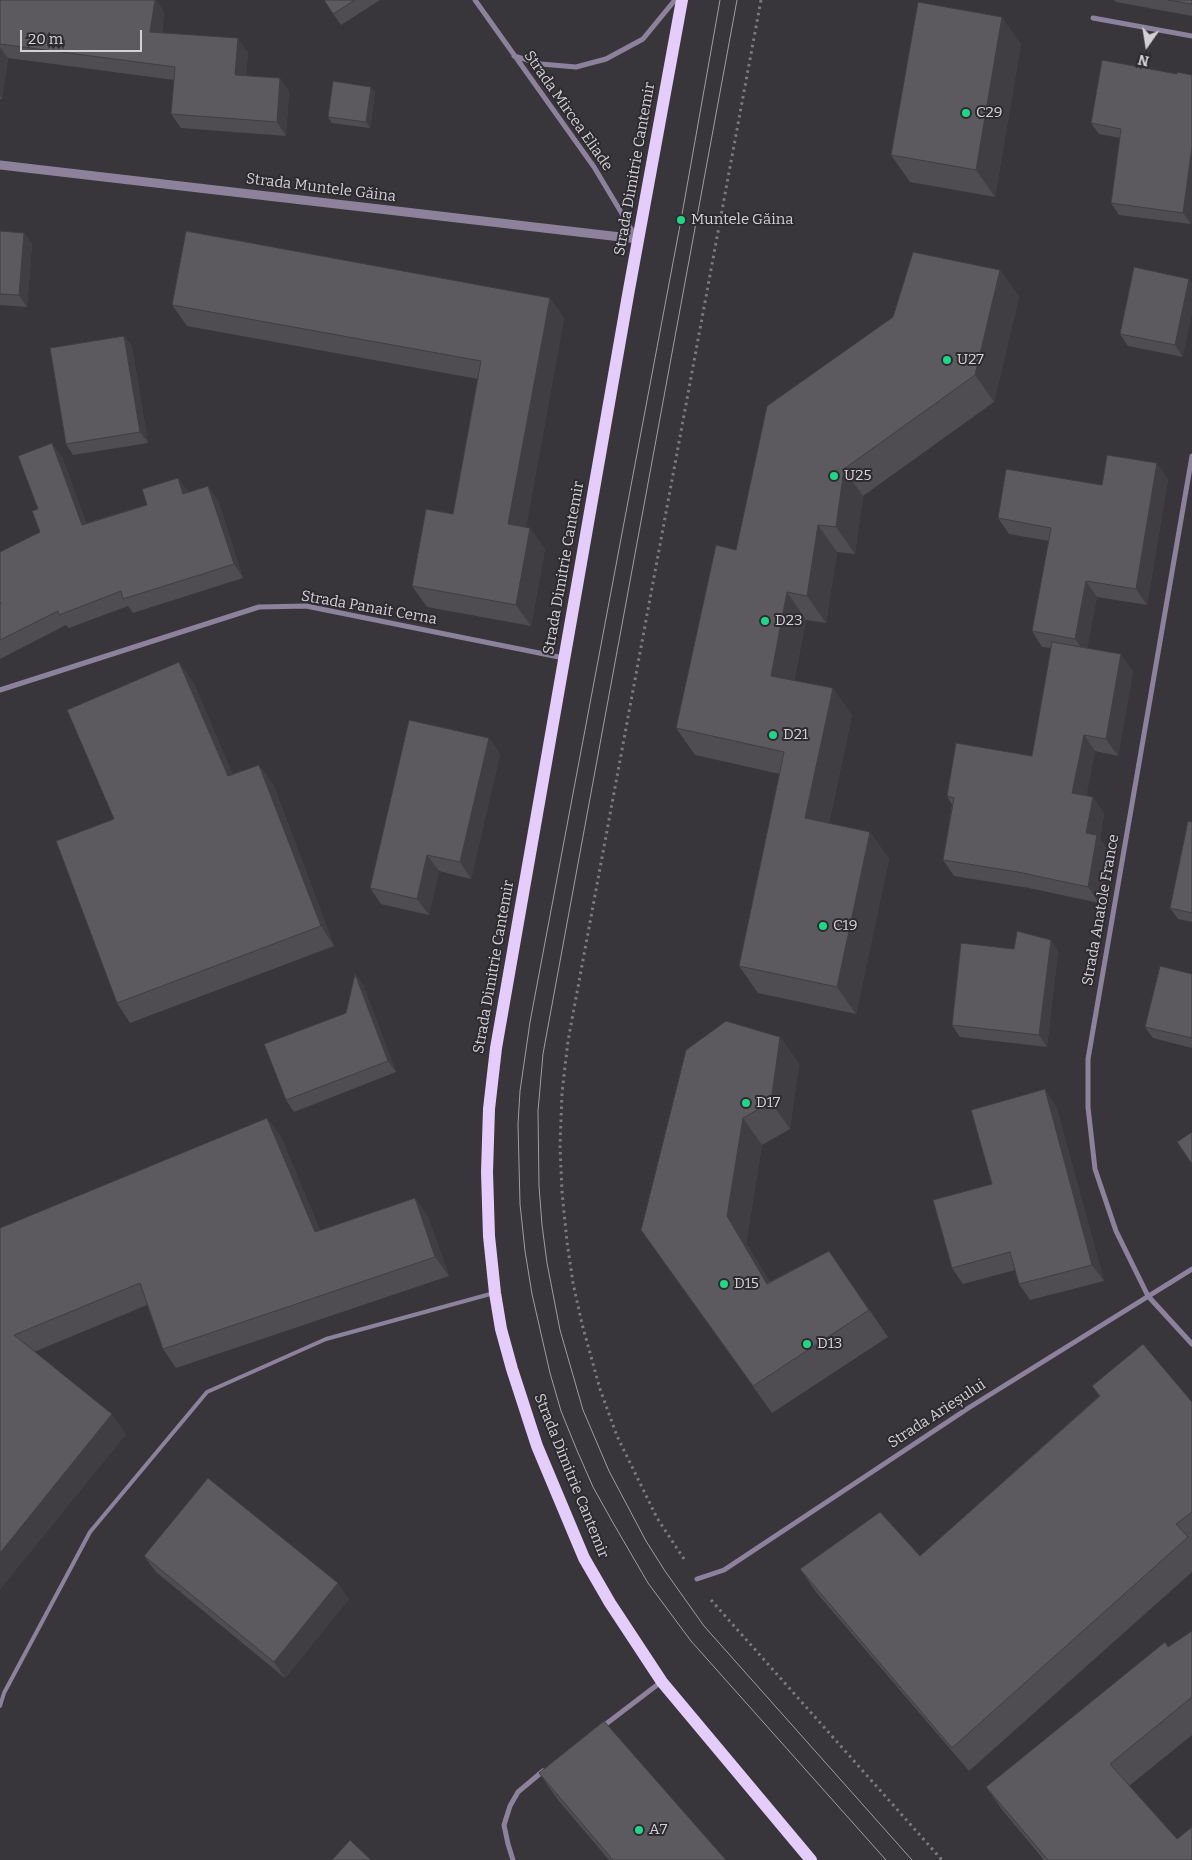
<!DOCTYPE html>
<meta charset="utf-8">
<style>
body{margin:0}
#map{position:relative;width:1192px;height:1860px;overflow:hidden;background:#38353b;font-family:Bitter,serif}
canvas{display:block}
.north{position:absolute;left:1122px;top:20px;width:50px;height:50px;-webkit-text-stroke:4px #2d2b30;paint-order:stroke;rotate:193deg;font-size:14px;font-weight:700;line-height:20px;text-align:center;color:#d3d1d5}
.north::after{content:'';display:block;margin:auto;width:18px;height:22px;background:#d3d1d5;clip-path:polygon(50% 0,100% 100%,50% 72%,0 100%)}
.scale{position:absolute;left:20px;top:30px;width:122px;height:22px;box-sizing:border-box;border:2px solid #d3d1d5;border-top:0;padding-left:6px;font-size:15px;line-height:18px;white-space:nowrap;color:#d3d1d5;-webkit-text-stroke:4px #2d2b30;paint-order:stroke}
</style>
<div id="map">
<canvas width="1192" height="1860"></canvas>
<div class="north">N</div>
<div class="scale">20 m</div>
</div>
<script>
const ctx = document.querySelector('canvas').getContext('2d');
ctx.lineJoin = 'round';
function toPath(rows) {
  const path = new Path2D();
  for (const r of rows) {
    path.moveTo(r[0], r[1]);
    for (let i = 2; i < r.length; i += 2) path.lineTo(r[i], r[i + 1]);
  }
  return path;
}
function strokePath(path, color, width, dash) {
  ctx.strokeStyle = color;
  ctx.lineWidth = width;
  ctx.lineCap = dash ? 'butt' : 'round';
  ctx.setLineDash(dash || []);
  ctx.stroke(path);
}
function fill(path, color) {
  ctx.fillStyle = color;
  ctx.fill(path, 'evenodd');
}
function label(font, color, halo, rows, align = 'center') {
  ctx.font = font + ' Bitter,serif';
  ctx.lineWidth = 4;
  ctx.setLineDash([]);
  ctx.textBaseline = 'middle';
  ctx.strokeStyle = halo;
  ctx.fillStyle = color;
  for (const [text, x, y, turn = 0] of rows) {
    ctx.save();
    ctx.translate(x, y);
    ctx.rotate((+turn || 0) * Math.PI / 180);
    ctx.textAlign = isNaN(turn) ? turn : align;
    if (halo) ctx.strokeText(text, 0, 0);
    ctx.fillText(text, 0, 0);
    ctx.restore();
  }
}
strokePath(toPath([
 [684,1559,657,1518,617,1436,600,1389,582,1324,573,1283,567,1242,562,1192,560,1146,562,1093,568,1041,761,0],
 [711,1600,942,1860]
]), '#7d7a7f', 3, [2.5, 4]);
strokePath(toPath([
 [0,1706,4,1693,90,1532,207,1392,326,1339,494,1293]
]), '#8e819c', 4);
strokePath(toPath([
 [475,0,594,167,636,237],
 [1093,18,1192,36],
 [514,56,541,64,576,67,606,59,643,39,675,0],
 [1192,456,1088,1059,1088,1107,1095,1169,1116,1231,1148,1296,1192,1344],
 [0,690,259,607,306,606,564,658],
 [697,1579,724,1570,970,1407,1192,1269],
 [602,1727,661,1682],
 [513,1860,508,1844,504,1825,510,1806,518,1792,543,1771]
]), '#8e819c', 5);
strokePath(toPath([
 [0,165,638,239]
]), '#8e819c', 9);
strokePath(toPath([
 [682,0,628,295,496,1048,489,1109,487,1172,489,1236,495,1293,501,1329,512,1369,537,1446,584,1558,610,1603,662,1682,811,1860]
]), '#e4cdfb', 12);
strokePath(toPath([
 [720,0,681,220,530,1022,520,1091,518,1124,520,1204,525,1251,532,1294,550,1373,561,1411,576,1448,593,1487,612,1521,648,1583,691,1641,886,1860],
 [737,0,549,1021,543,1054,538,1111,539,1186,542,1225,547,1263,560,1330,583,1410,609,1471,646,1541,665,1571,704,1626,912,1860]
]), '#9f9da2', 1);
fill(toPath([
 [0,0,156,0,164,12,162,33,248,52,246,75,289,91,286,136,181,128,171,114,174,80,8,58,2,99,0,99],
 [324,0,380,0,341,25],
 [1114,0,1192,0,1192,16,1116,2],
 [1021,44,995,197,910,182,891,155],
 [1177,74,1192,75,1192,217,1191,224,1119,215,1111,203,1120,138,1099,134,1091,123],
 [371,87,375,93,370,128,332,123,328,117],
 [0,231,24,233,32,244,27,307,0,305],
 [1134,267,1183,357,1128,346,1120,334],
 [1000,270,1019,297,994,402,863,496,855,554,837,552,826,623,806,620,794,681,852,715,829,823,870,832,889,859,856,1014,758,993,739,966,780,774,695,755,676,728,736,550],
 [550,298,564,318,526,527,545,549,531,626,427,607,412,586,453,514,478,379,187,326,172,305],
 [124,336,132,347,148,443,73,455,66,444],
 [62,457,86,523,188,492,218,500,243,578,133,613,128,606,69,628,66,625,0,659,0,604,40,532,38,509],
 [1168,479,1147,605,1097,597,1087,648,1133,671,1118,756,1095,751,1086,796,1093,797,1104,814,1100,839,1108,851,1099,903,1029,888,954,876,943,860,952,805,947,796,1032,756,1051,648,1042,647,1032,631,1049,541,1009,534,998,518,1102,485],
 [193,682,233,775,259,765,273,784,334,946,130,1023,117,1003,114,819],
 [489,738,500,754,471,879,439,871,429,915,381,904,370,888],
 [1192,822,1192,922,1178,919,1170,908],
 [1014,949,1058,951,1047,1047,960,1037,952,1025],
 [355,974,363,985,396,1072,294,1112,286,1100,346,1013],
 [1192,974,1192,1048,1153,1038,1145,1027],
 [780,1037,799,1064,790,1129,762,1145,746,1243,769,1282,829,1251,888,1337,772,1413,660,1257],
 [1056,1106,1104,1281,1030,1300,1019,1284,1015,1270,963,1284,952,1268,992,1184],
 [267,1118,281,1137,320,1230,415,1198,428,1217,449,1276,176,1368,163,1349,147,1305,34,1352,126,1434,0,1589,0,1228],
 [1092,1386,1192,1402,1192,1572,969,1771,816,1592,800,1569,920,1556,1099,1396],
 [144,1556,349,1599,285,1678,156,1572],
 [1192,1631,1192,1735,1129,1786,1177,1839,1192,1860,1044,1860,1003,1811,986,1787,1168,1647],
 [539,1773,726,1860,609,1860,558,1800]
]), '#4f4d52');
fill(toPath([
 [155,0,156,0,164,12,160,45,150,32],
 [1002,17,1021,44,995,197,976,170],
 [238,38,248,52,245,88,235,75],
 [0,47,8,58,2,99,0,96],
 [280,78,289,91,286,136,277,122],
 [371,87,375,93,370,128,366,122],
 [1192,147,1192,217,1191,224,1183,213],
 [24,233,32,244,27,307,19,295],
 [1000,270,1019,297,994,402,975,375],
 [1189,279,1192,283,1192,314,1183,357,1175,345],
 [550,298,564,318,523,544,508,524],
 [124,336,132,347,148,443,140,432],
 [52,443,62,457,92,538,82,525],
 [1157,463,1168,479,1147,605,1136,589],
 [844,469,863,496,855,554,836,527],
 [178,478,188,491,193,507,183,494],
 [208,486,218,500,243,578,234,564],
 [818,525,837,552,826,623,807,596],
 [530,528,545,549,531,626,516,605],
 [1086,581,1097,597,1086,655,1075,639],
 [787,592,806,620,789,704,771,676],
 [1121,654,1133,671,1118,756,1106,739],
 [179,662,193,682,242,796,228,776],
 [833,688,852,715,824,845,805,818],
 [1084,735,1095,751,1084,809,1072,793],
 [489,738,500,754,471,879,460,862],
 [259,765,273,784,334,946,321,926],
 [1093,797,1104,814,1100,839,1108,851,1099,903,1088,887,1086,833],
 [870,832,889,859,856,1014,837,987],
 [427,855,439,871,429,915,417,899],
 [1051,940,1058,951,1047,1047,1039,1035],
 [355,974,363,985,396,1072,388,1061],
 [780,1037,799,1064,790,1129,771,1102],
 [1045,1089,1056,1106,1104,1281,1092,1265],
 [267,1118,281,1137,329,1251,315,1232],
 [743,1118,762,1145,746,1243,785,1311,767,1284,727,1216],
 [415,1198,428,1217,449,1276,435,1257],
 [112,1414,126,1434,0,1589,0,1553],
 [338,1583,349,1599,285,1678,274,1662]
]), '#403e42');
const building = toPath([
 [0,0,155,0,150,32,238,38,235,75,280,78,277,122,171,114,175,67,0,44,0,0],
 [324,0,355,0,333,14,324,0],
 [1168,0,1192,0,1192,4,1168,0],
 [918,2,1002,17,976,170,891,155,918,2],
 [1102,60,1177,74,1177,72,1192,75,1192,147,1183,213,1111,203,1121,129,1091,123,1102,60],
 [333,81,371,87,366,122,328,117,333,81],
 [0,231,24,233,19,295,0,294,0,231],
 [186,231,550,298,508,524,530,528,516,605,412,586,426,509,453,514,481,361,172,305,186,231],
 [913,252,1000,270,975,375,844,469,836,527,818,525,807,596,787,592,771,676,833,688,805,818,870,832,837,987,739,966,784,752,676,728,716,545,736,550,767,406,893,317,913,252],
 [1134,267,1189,279,1175,345,1120,334,1134,267],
 [124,336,140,432,66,444,50,348,124,336],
 [52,443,82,525,147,505,142,489,178,478,183,494,208,486,234,564,123,599,121,591,59,615,58,611,0,640,0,604,1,603,0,602,0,552,40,532,32,511,38,509,18,456,52,443],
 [1107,455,1157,463,1136,589,1086,581,1075,639,1032,631,1051,528,998,518,1006,469,1102,485,1107,455],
 [1052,642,1121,654,1106,739,1084,735,1072,793,1093,797,1086,833,1097,835,1088,887,1018,872,943,860,954,798,947,796,956,743,1032,756,1052,642],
 [179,662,228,776,259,765,321,926,117,1003,56,841,114,819,67,710,179,662],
 [409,720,489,738,460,862,427,855,417,899,370,888,409,720],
 [1188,821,1192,822,1192,913,1170,908,1188,821],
 [1017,931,1051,940,1039,1035,952,1025,961,943,1014,949,1017,931],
 [1160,966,1192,974,1192,1038,1145,1027,1160,966],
 [355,974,388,1061,286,1100,264,1044,346,1013,355,974],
 [726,1021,780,1037,771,1102,743,1118,727,1216,767,1284,829,1251,869,1310,753,1386,641,1230,686,1050,726,1021],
 [1045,1089,1092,1265,1019,1284,1010,1252,952,1268,933,1200,992,1184,971,1110,1045,1089],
 [267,1118,315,1232,415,1198,435,1257,163,1349,140,1283,14,1335,112,1414,0,1553,0,1228,267,1118],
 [1192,1132,1192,1164,1177,1142,1192,1132],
 [1143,1344,1192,1402,1192,1512,1176,1524,1188,1537,952,1748,800,1569,880,1512,920,1556,1100,1396,1092,1386,1143,1344],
 [208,1478,338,1583,274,1662,144,1556,208,1478],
 [1192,1631,1192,1697,1110,1764,1177,1839,1192,1827,1192,1860,1048,1860,986,1787,1165,1642,1168,1647,1192,1631],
 [604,1721,726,1860,613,1860,539,1773,604,1721],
 [350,1840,371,1860,332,1860,350,1840]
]);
fill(building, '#5c595f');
strokePath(building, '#403e42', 1);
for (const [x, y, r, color] of [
 [966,113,5,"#1ed888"],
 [681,220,5,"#1ed888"],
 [947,360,5,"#1ed888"],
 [834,476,5,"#1ed888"],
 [765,621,5,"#1ed888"],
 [773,735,5,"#1ed888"],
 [823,926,5,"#1ed888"],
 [746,1103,5,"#1ed888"],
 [724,1284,5,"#1ed888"],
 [807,1344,5,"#1ed888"],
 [639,1830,5,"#1ed888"]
]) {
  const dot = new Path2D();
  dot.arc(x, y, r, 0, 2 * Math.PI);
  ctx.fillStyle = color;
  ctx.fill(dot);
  strokePath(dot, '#2d2b30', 2);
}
label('15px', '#d3d1d5', '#2d2b30', [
 ["Strada Mircea Eliade",568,111,55],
 ["Strada Dimitrie Cantemir",635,169,-80],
 ["Strada Muntele Găina",321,188,7],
 ["Strada Dimitrie Cantemir",564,568,-80],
 ["Strada Panait Cerna",369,608,10],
 ["Strada Anatole France",1101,910,-80],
 ["Strada Dimitrie Cantemir",494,967,-80],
 ["Strada Arieșului",937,1414,-33],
 ["Strada Dimitrie Cantemir",571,1476,68]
]);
label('15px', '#d3d1d5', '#2d2b30', [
 ["C29",976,113],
 ["Muntele Găina",691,220],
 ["U27",957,360],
 ["U25",844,476],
 ["D23",775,621],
 ["D21",783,735],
 ["C19",833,926],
 ["D17",756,1103],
 ["D15",734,1284],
 ["D13",817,1344],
 ["A7",649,1830]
], 'left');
</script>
